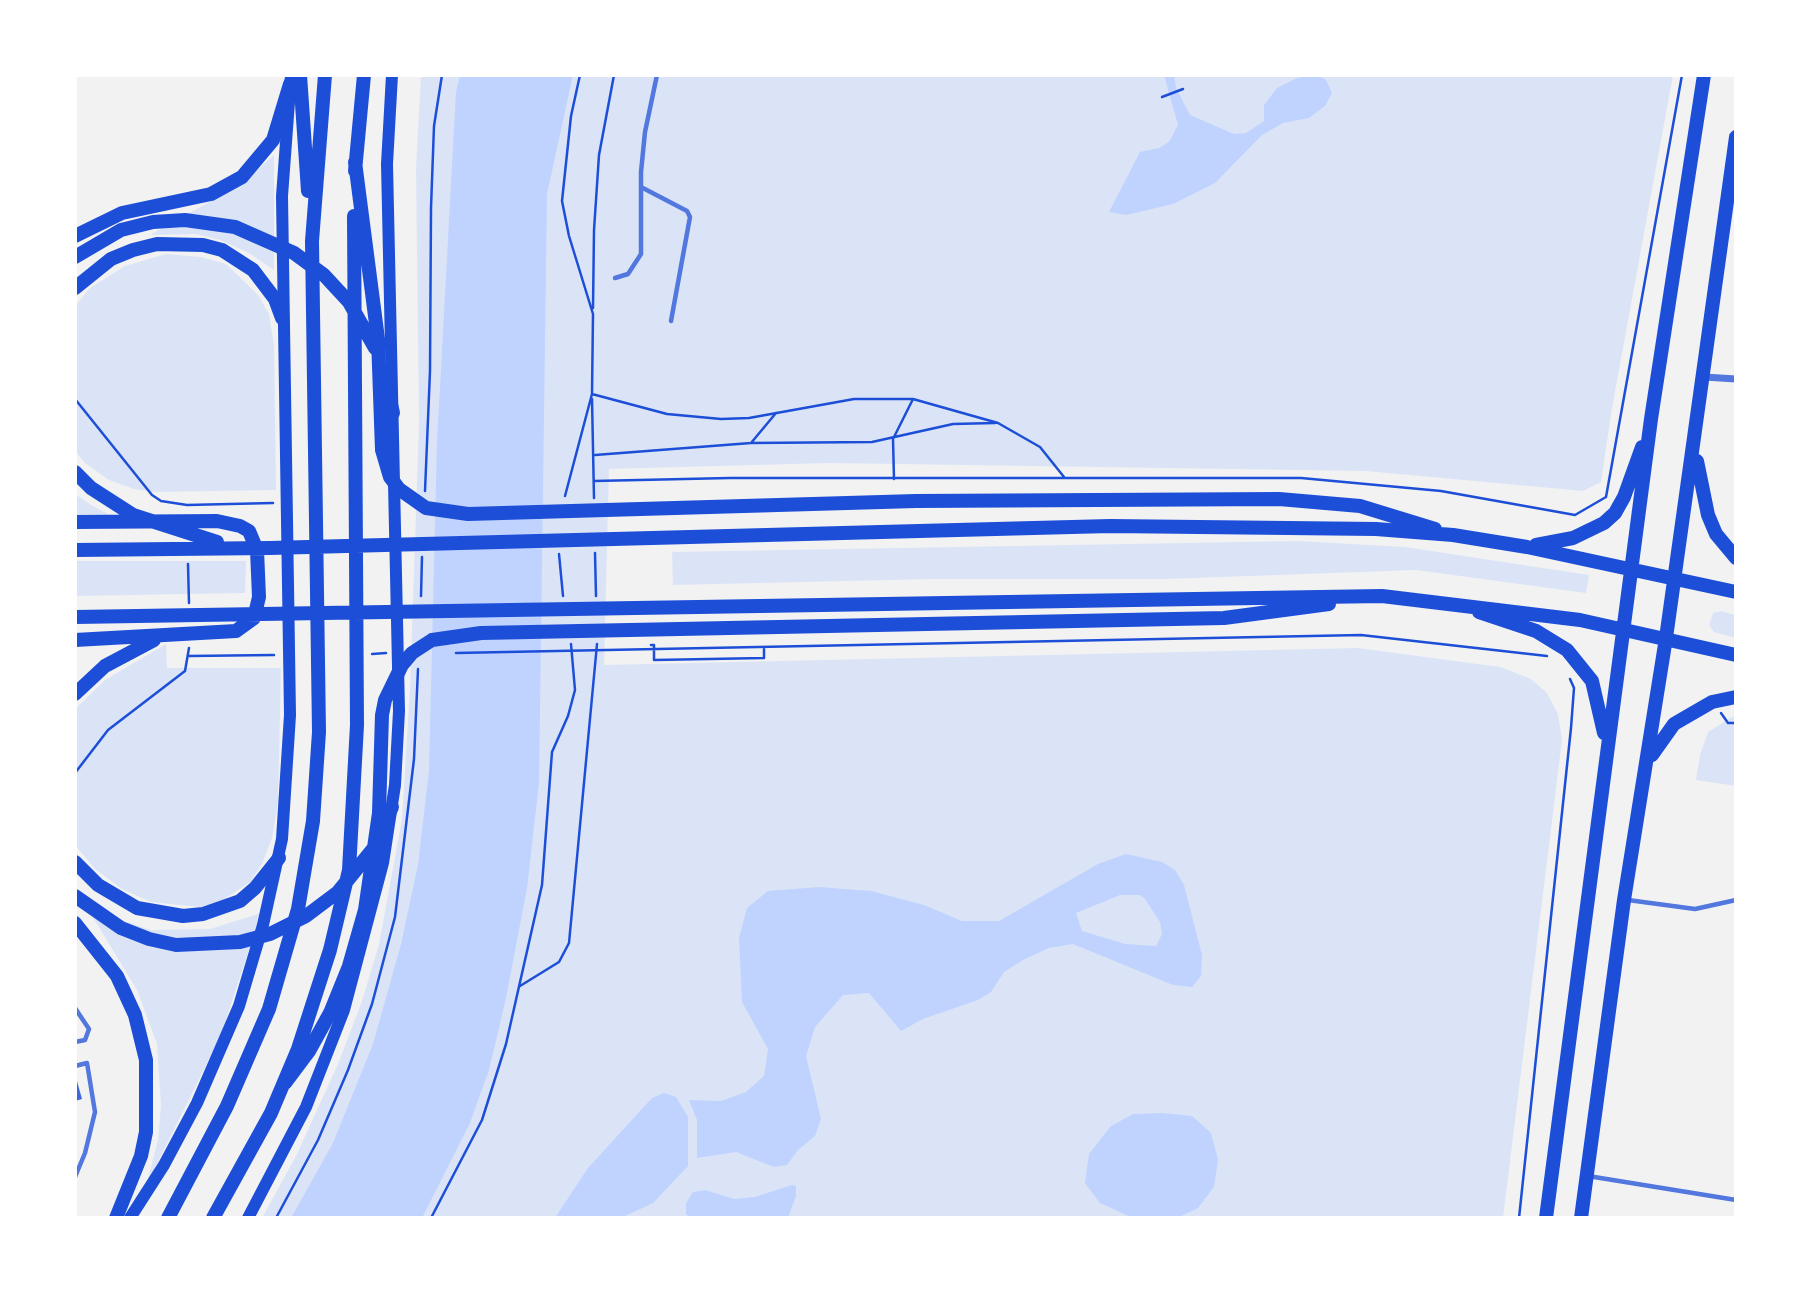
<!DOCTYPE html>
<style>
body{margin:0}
#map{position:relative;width:1811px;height:1293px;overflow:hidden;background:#f2f2f2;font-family:"Nunito Sans",sans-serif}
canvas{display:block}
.frame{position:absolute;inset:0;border:77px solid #fff;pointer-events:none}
</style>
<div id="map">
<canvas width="1811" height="1293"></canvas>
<div class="frame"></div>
</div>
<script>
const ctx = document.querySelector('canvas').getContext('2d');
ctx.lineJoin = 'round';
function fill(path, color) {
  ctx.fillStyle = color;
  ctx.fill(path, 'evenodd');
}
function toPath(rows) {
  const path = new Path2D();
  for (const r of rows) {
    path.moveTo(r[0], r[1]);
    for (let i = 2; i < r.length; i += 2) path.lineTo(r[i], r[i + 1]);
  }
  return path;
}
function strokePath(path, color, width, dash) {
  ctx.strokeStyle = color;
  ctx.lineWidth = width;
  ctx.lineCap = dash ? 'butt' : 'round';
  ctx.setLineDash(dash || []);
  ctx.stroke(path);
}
fill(toPath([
 [421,75,1673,75,1612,408,1601,482,1583,491,1366,471,829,463,609,469,604,665,1358,648,1500,667,1531,679,1547,693,1558,714,1562,740,1503,1218,262,1218,296,1156,338,1064,362,1001,379,944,402,819,410,689,419,423,416,169],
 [274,155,274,270,249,253,220,240,196,234,150,235,240,185],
 [166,254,201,257,226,264,258,295,269,314,274,345,276,490,154,492,134,489,109,480,85,463,75,451,75,306,90,288,125,266],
 [75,494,91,505,112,516,75,516],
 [1298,541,1405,547,1589,575,1586,593,1416,570,1166,579,934,579,673,585,672,552],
 [75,561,246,561,245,593,75,596],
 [1721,611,1736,615,1736,638,1714,632,1709,625,1713,613],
 [166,644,167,668,281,668,278,803,272,838,262,864,250,882,217,904,199,907,151,902,122,889,95,869,75,845,75,709,105,680],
 [1732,717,1736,717,1736,786,1696,780,1700,755,1708,732],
 [77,891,118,919,151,930,210,929,261,913,221,1035,146,1186,158,1140,161,1105,157,1044,137,990]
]), '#dbe4f7');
fill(toPath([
 [460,75,573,75,547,194,539,783,527,888,506,998,489,1070,470,1123,422,1218,291,1218,333,1143,373,1044,401,944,418,865,429,771,437,442,456,92],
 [1164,75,1174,75,1176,88,1190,115,1234,134,1246,133,1264,121,1264,105,1277,88,1297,78,1317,75,1326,80,1332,93,1325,106,1309,118,1283,123,1262,135,1215,183,1173,204,1126,215,1109,212,1140,152,1159,148,1169,142,1178,125],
 [1126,854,1162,862,1175,870,1184,885,1202,955,1201,976,1192,987,1173,985,1073,944,1049,948,1023,960,1004,972,991,992,978,1000,923,1019,901,1031,869,993,843,995,815,1027,806,1056,821,1119,815,1136,798,1150,787,1165,774,1167,736,1152,697,1158,697,1120,689,1100,721,1101,746,1092,764,1076,768,1049,742,1002,739,938,747,908,768,891,819,887,871,891,924,905,962,921,999,921,1098,864],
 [1120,895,1140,895,1145,899,1160,922,1162,934,1156,946,1125,944,1082,931,1076,913],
 [664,1093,676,1097,688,1117,688,1166,653,1203,621,1218,555,1218,588,1168,652,1098],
 [1162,1113,1192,1116,1211,1133,1218,1160,1214,1187,1198,1208,1177,1218,1133,1218,1100,1203,1085,1183,1089,1154,1111,1126,1133,1114],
 [792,1185,796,1186,796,1196,788,1218,691,1218,686,1214,686,1203,693,1192,705,1190,734,1199,755,1197]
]), '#bfd3fe');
fill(toPath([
 [75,1074,82,1099,75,1101]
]), '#3d67dc');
strokePath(toPath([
 [1162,97,1183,89],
 [593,308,594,230,599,155,614,75],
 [592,394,667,414,721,419,749,418,854,399,913,399,998,423,1040,447,1064,477],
 [75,399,152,495,161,501,187,505,273,503],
 [592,399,594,498],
 [751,443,776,413],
 [595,455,751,443,872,442,953,424,995,423],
 [894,479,893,439,913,399],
 [594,481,730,478,1301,478,1441,491,1575,515,1606,497,1682,75],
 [425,491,430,371,431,208,434,126,442,75],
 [565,496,592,394,593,314,569,236,562,201,571,116,580,75],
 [595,553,596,596],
 [559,554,563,596],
 [188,564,189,603],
 [421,596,422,557],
 [651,645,654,645,654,660,764,658,764,649],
 [456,653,1361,635,1547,656],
 [372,654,386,653],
 [189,656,274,655],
 [1721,713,1728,723,1736,723],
 [75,773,108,730,185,671,189,648],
 [520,986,559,962,569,943,597,644],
 [276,1218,318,1140,348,1070,372,1004,395,917,414,759,418,669],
 [431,1218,482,1120,506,1044,542,885,552,752,568,716,575,690,571,644],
 [1519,1218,1571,728,1574,688,1570,679]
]), '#1d4ed8', 2.5);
strokePath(toPath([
 [641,187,687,211,690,217,671,321],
 [615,278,628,274,641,254,641,172,645,132,657,75],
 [1628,900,1695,909,1736,900],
 [75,1008,89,1029,85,1040,75,1042],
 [75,1066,87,1063,95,1112,85,1153,75,1177],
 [1588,1176,1736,1200]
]), '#5277de', 4.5);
strokePath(toPath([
 [1704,377,1736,379]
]), '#5277de', 7);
strokePath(toPath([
 [130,1218,164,1165,197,1103,239,1006,263,925,282,839,290,715,282,196,291,75],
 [248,1218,306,1107,344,1010,383,863,395,785,399,711,387,164,392,75]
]), '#1d4ed8', 12);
strokePath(toPath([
 [300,75,308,191],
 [355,162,378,339,382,450,390,477,399,489,426,508,468,514,916,501,1279,499,1360,506,1435,529],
 [355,171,364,75],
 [75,236,122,213,211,194,242,177,273,140,290,84],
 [75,257,121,230,153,222,185,220,235,227,294,253,324,275,349,302,375,348],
 [75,288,111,259,133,250,157,244,203,245,222,250,253,270,275,299,282,318],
 [385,377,393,413],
 [1697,461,1708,515,1716,534,1736,558],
 [75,472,91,488,133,515,217,542],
 [75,522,217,521,240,526,249,531,257,550,259,597,254,618,236,631,75,640],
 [1536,545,1573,538,1604,523,1615,513,1624,497,1642,447],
 [75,550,270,548,1110,526,1376,529,1453,535,1527,547,1736,592],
 [1479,612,1536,631,1567,650,1592,681,1604,733],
 [75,617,1382,596,1580,620,1736,655],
 [75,694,105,666,154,640],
 [1652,755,1674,724,1712,702,1736,697],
 [381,831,392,807],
 [75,862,98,885,137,908,183,916,203,914,240,901,255,888,279,858],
 [75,896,121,928,149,939,176,945,240,942,270,934,306,916,338,892,373,849],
 [75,923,117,976,135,1015,146,1060,146,1132,141,1156,116,1218],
 [285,1083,309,1051,330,1013,349,966,365,910,379,813,382,715,385,700,402,665,412,653,432,640,481,633,1224,618,1329,604],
 [168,1218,227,1106,269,1009,298,909,313,821,319,732,312,241,325,75],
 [213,1218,271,1113,298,1049,330,950,349,870,357,725,354,216],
 [1546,1218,1651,419,1704,75],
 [1581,1218,1624,900,1666,638,1736,137]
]), '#1d4ed8', 14);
</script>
